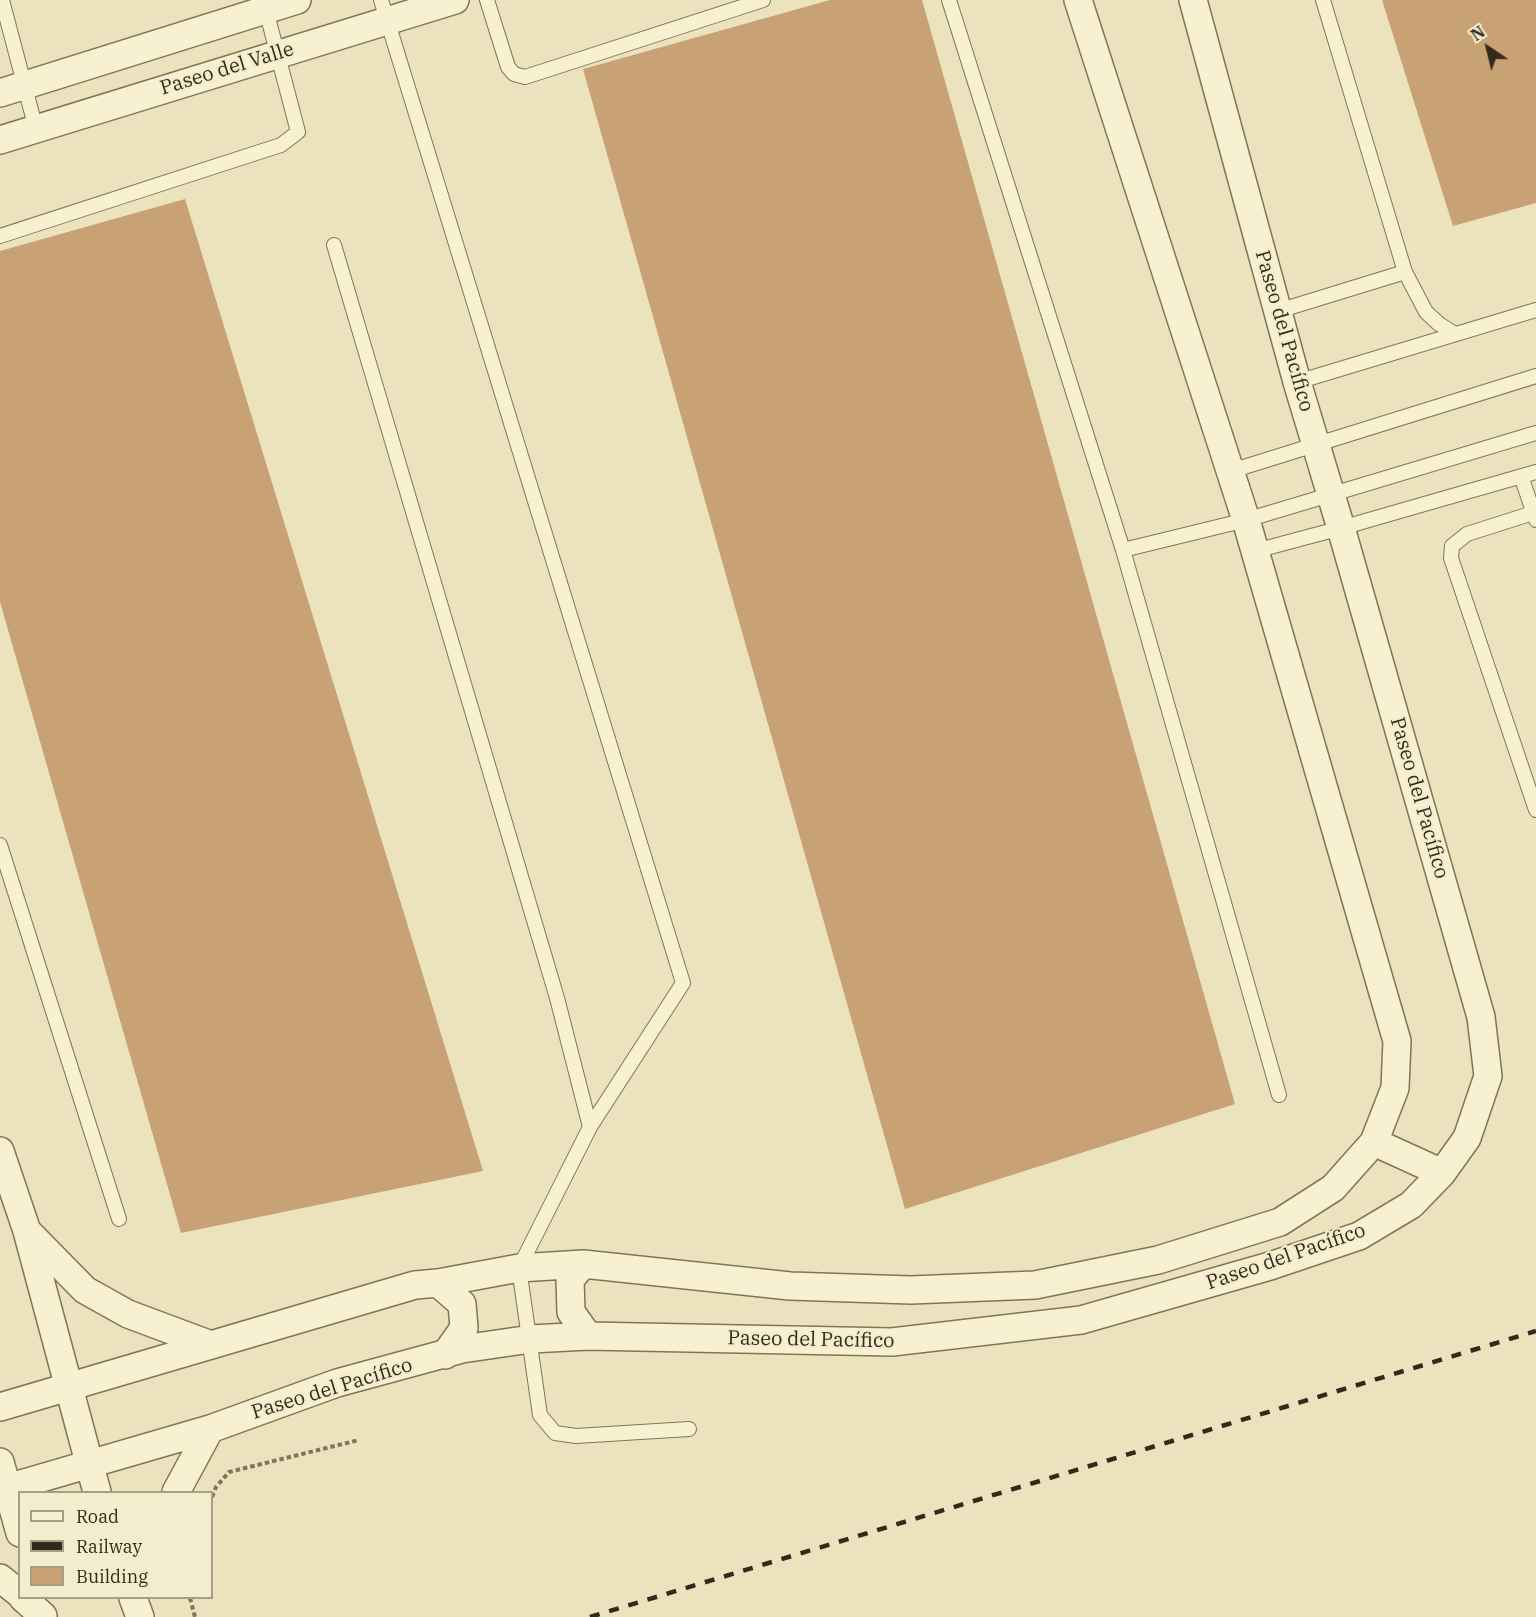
<!DOCTYPE html>
<meta charset="utf-8">
<style>
body{margin:0}
#map{position:relative;width:1536px;height:1617px;overflow:hidden;background:#ebe3be;font-family:"IBM Plex Serif",serif}
canvas{display:block}
.legend{position:absolute;left:18px;top:1491px;width:195px;height:108px;box-sizing:border-box;background:#f3edcd;border:2px solid #a69f86;margin:0;padding:8px 10px;list-style:none;font-size:18px;color:#332a1c}
.legend li{display:flex;align-items:center;gap:12px;height:30px}
.legend b{width:30px;border:2px solid #a69f86}
.north{position:absolute;left:1458px;top:18px;width:60px;height:60px;-webkit-text-stroke:4px #f3edcd;paint-order:stroke;rotate:325deg;font-size:16px;font-weight:700;line-height:24px;text-align:center;color:#332a1c}
.north::after{content:'';display:block;margin:auto;width:21px;height:27px;background:#332a1c;clip-path:polygon(50% 0,100% 100%,50% 72%,0 100%)}
</style>
<div id="map">
<canvas width="1536" height="1617"></canvas>
<ul class="legend">
<li><b style="height:8px;background:#f7f0d1"></b>Road</li>
<li><b style="height:8px;background:#332a1c"></b>Railway</li>
<li><b style="height:16px;background:#c8a275"></b>Building</li>
</ul>
<div class="north">N</div>
</div>
<script>
const ctx = document.querySelector('canvas').getContext('2d');
ctx.lineJoin = 'round';
function fill(path, color) {
  ctx.fillStyle = color;
  ctx.fill(path, 'evenodd');
}
function toPath(rows) {
  const path = new Path2D();
  for (const r of rows) {
    path.moveTo(r[0], r[1]);
    for (let i = 2; i < r.length; i += 2) path.lineTo(r[i], r[i + 1]);
  }
  return path;
}
function strokePath(path, color, width, dash) {
  ctx.strokeStyle = color;
  ctx.lineWidth = width;
  ctx.lineCap = dash ? 'butt' : 'round';
  ctx.setLineDash(dash || []);
  ctx.stroke(path);
}
function label(font, color, halo, rows, align = 'center') {
  ctx.font = font + ' "IBM Plex Serif",serif';
  ctx.lineWidth = 4.5;
  ctx.setLineDash([]);
  ctx.textBaseline = 'middle';
  ctx.strokeStyle = halo;
  ctx.fillStyle = color;
  for (const [text, x, y, turn = 0] of rows) {
    ctx.save();
    ctx.translate(x, y);
    ctx.rotate((+turn || 0) * Math.PI / 180);
    ctx.textAlign = isNaN(turn) ? turn : align;
    if (halo) ctx.strokeText(text, 0, 0);
    ctx.fillText(text, 0, 0);
    ctx.restore();
  }
}
fill(toPath([
 [830,0,922,0,1235,1104,905,1209,583,69],
 [1382,0,1536,0,1536,203,1453,226],
 [185,199,483,1171,181,1233,0,602,0,251]
]), '#c8a275');
const service = toPath([
 [2,0,36,129],
 [381,0,683,983,590,1127,519,1268,540,1415,555,1433,576,1436,689,1429],
 [487,0,508,67,514,74,525,77,763,0],
 [949,0,1123,550],
 [1323,0,1405,272,1426,312,1439,324,1455,334],
 [0,236,281,145,298,132,266,10],
 [334,245,557,998,590,1127],
 [1278,311,1405,272],
 [1297,382,1536,310],
 [1231,471,1536,376],
 [1521,476,1536,520],
 [1533,513,1467,534,1452,546,1451,558,1536,810],
 [1255,551,1341,528,1536,472],
 [0,845,119,1219],
 [1279,1095,1123,550,1246,520,1536,433]
]);
const minor = toPath([
 [0,93,297,0],
 [0,140,455,0],
 [1374,1142,1442,1173],
 [0,1151,27,1231,97,1492],
 [29,1233,85,1290,128,1314,211,1345],
 [583,1264,570,1280,571,1312,588,1336],
 [438,1283,462,1304,464,1328,445,1355],
 [0,1407,415,1285,438,1283,519,1268,583,1264,790,1286,911,1290,1035,1285,1158,1260,1280,1222,1333,1188,1374,1142,1395,1088,1397,1041,1246,520,1078,0],
 [0,1462,20,1533],
 [0,1490,210,1429,337,1383,462,1349,531,1339,588,1336,892,1342,1081,1320,1270,1266,1359,1236,1411,1205,1442,1173,1467,1138,1488,1076,1481,1017,1341,528,1297,382,1193,0],
 [176,1492,210,1429],
 [0,1578,20,1594],
 [23,1598,43,1616],
 [133,1598,140,1617]
]);
strokePath(service, '#837458', 16);
strokePath(minor, '#837458', 30);
strokePath(toPath([
 [212,1497,216,1487,229,1472,359,1440],
 [190,1598,195,1617]
]), '#837458', 4, [4.5, 3]);
strokePath(service, '#f7f0d1', 14);
strokePath(minor, '#f7f0d1', 27);
strokePath(toPath([
 [590,1617,1536,1331]
]), '#332a1c', 4.5, [10, 10]);
label('20px', '#332a1c', '#f3edcd', [
 ["Paseo del Valle",227,69,-17],
 ["Paseo del Pacífico",1284,331,74],
 ["Paseo del Pacífico",1419,798,74],
 ["Paseo del Pacífico",1286,1257,-19],
 ["Paseo del Pacífico",811,1340,1],
 ["Paseo del Pacífico",332,1389,-17]
]);
</script>
